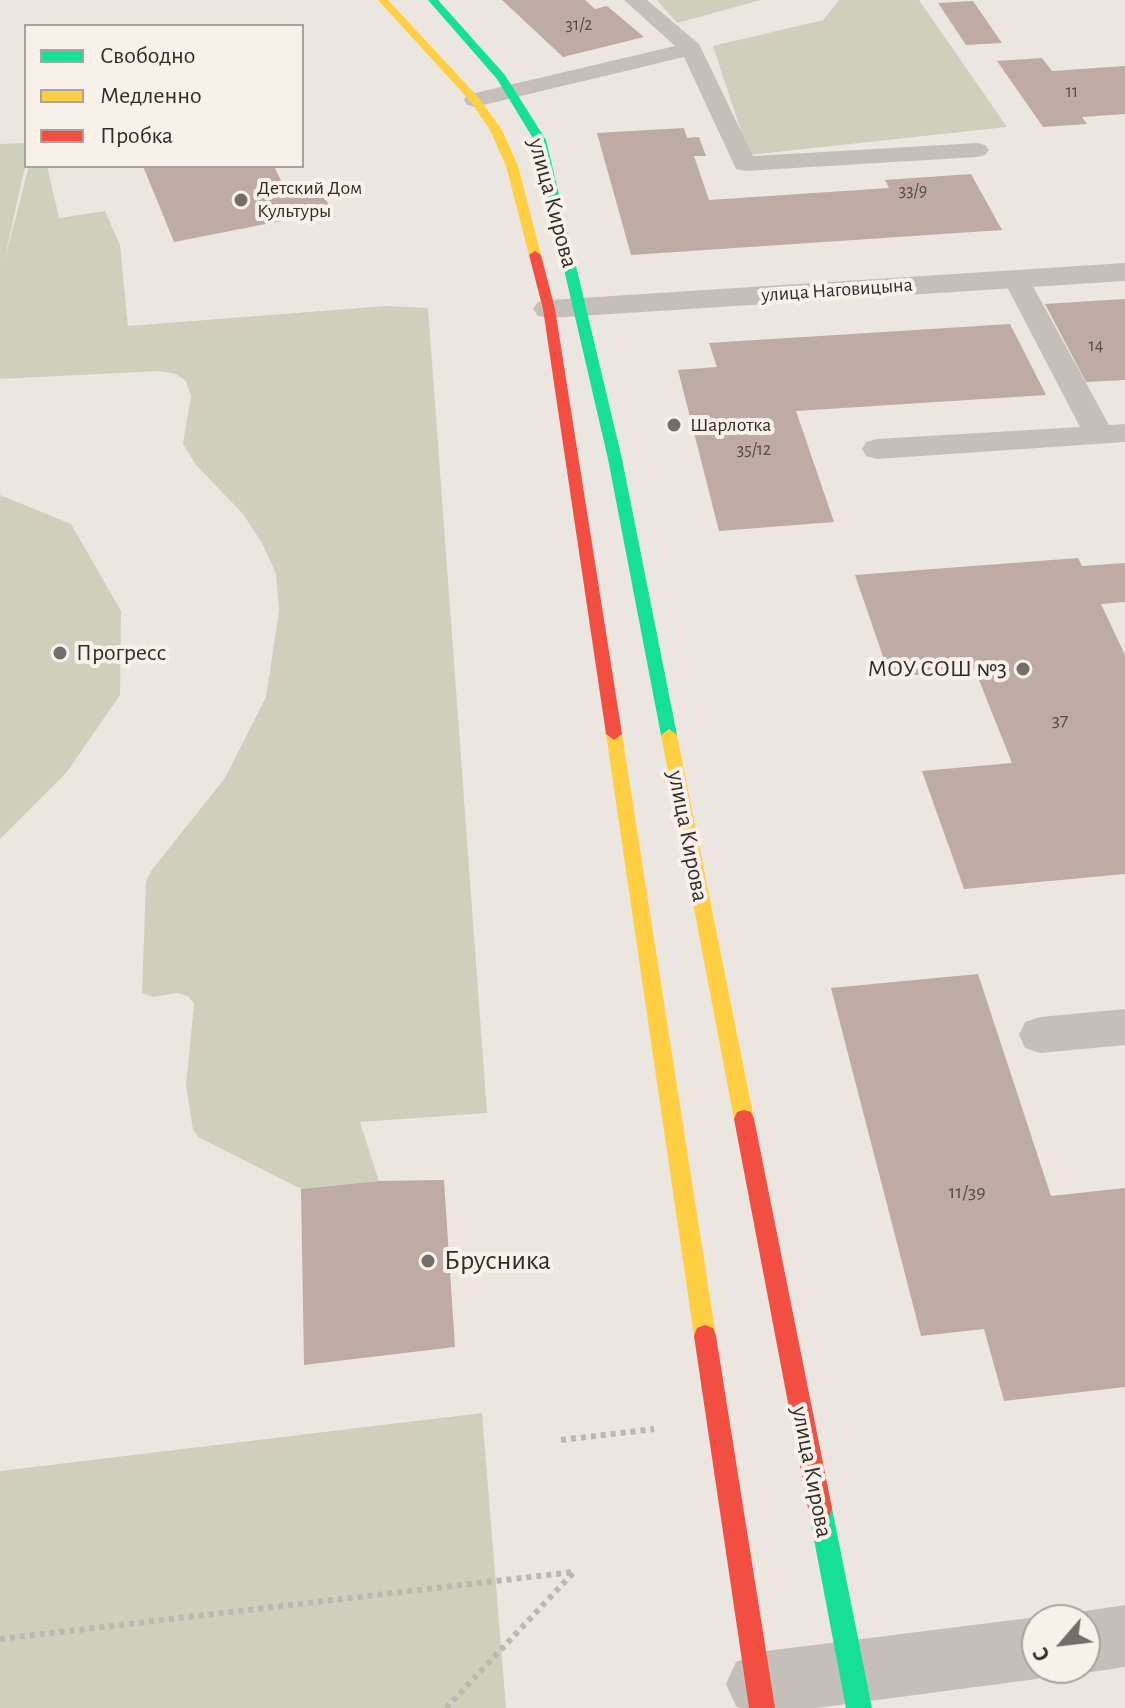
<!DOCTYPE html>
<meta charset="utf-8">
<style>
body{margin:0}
#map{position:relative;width:1125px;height:1708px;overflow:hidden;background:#ece6e1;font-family:"Alegreya Sans",sans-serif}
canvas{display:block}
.legend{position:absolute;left:24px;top:24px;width:280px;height:144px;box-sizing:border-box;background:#f8f1e9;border:2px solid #aaa29c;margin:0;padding:10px 14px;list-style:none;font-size:24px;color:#352c29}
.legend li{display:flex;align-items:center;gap:16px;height:40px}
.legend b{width:40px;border:2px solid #aaa29c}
.north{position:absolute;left:1021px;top:1604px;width:80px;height:80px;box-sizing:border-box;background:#f8f1e9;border:2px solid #aaa29c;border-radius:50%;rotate:242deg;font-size:22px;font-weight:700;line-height:32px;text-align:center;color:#352c29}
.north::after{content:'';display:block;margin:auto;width:28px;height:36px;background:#756d69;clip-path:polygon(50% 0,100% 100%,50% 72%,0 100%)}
</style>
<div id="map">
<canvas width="1125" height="1708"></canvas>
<ul class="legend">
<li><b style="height:10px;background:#16e098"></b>Свободно</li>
<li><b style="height:10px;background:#ffcf43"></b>Медленно</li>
<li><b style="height:10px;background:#f24e42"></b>Пробка</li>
</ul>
<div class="north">С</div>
</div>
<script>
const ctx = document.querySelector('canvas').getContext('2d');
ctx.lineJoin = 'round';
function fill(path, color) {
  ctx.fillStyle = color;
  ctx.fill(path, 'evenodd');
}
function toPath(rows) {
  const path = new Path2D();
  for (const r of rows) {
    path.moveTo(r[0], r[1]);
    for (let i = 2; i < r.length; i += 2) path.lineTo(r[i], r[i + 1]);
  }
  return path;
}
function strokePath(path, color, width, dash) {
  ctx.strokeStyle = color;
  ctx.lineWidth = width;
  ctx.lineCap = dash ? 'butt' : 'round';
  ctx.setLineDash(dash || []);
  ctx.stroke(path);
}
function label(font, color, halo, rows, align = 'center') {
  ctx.font = font + ' "Alegreya Sans",sans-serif';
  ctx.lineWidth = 8;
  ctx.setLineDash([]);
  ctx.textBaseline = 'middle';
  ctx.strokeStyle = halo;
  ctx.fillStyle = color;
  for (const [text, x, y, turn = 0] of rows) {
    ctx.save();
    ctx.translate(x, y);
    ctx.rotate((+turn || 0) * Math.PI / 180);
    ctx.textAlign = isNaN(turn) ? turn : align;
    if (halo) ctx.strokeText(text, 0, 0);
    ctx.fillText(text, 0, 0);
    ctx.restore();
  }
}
fill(toPath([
 [657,0,761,0,677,23],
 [839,0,919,0,1007,127,749,155,713,46,823,20],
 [26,143,26,162,4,262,29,166,47,166,59,218,105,211,120,245,128,326,386,306,428,308,487,1113,360,1122,379,1181,301,1189,198,1137,193,1130,186,1085,194,1004,188,996,177,993,153,997,142,993,146,882,151,871,225,778,266,697,279,611,276,574,263,545,243,514,196,465,183,444,191,396,186,381,176,374,159,371,0,379,0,144],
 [0,495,71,524,121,611,120,695,67,772,0,839],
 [482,1413,506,1708,0,1708,0,1471]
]), '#ced0bc');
fill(toPath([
 [502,0,585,0,595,9,607,6,644,37,563,57],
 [973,1,1002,43,966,45,938,3],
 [1042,58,1052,71,1125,66,1125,114,1082,117,1087,124,1043,127,997,61],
 [684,128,687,138,699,137,706,156,694,156,709,200,889,188,885,180,971,174,1002,230,631,255,597,133],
 [143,166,274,166,285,189,317,183,332,211,174,242],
 [1125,299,1125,380,1086,382,1045,304],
 [1010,324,1046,395,796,411,834,522,719,531,678,370,717,367,709,343],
 [1078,558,1082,566,1125,563,1125,602,1101,604,1125,655,1125,874,964,889,922,771,1012,763,975,670,890,677,855,575],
 [978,974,1051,1196,1125,1188,1125,1387,1004,1401,984,1329,921,1336,831,988],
 [444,1180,455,1347,304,1365,301,1189,379,1181]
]), '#beaba4');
strokePath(toPath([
 [561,1440,654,1429],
 [0,1639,573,1572],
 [446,1708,573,1573]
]), '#bdb7b3', 6, [5, 5]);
fill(toPath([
 [624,0,647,0,699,44,753,156,977,143,985,145,989,150,985,155,977,157,745,171,736,169,684,57,475,107,467,105,464,100,467,95,675,46,624,0],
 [1016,271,1025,273,1029,279,1109,425,1125,424,1125,442,877,459,866,456,862,449,866,442,877,439,1080,427,1003,279,1007,273,1016,271],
 [1125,1009,1125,1045,1040,1053,1025,1048,1019,1035,1025,1022,1040,1017,1125,1009]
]), '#c5bfba');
fill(toPath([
 [1125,263,1125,281,549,318,538,316,533,309,538,302,549,300,1125,263],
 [1125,1605,1125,1667,1085,1673,1073,1668,1085,1668,1085,1620,1063,1620,1085,1611,1125,1605],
 [1037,1617,1045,1620,1037,1620,1037,1668,1060,1668,1037,1679,816,1708,740,1708,736,1706,726,1684,736,1662,758,1652,1037,1617]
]), '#c5bfba');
fill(toPath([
 [428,0,438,0,505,75,546,140,622,459,677,735,675,740,663,740,661,735,608,459,534,140,497,79,428,0],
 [820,1496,829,1499,832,1508,872,1708,846,1708,808,1508,811,1499,820,1496]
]), '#16e098');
fill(toPath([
 [378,0,388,0,479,98,502,130,518,166,541,255,539,258,529,255,506,166,490,130,471,102,378,0],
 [614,728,622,734,716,1336,713,1344,705,1347,697,1344,694,1336,606,734,614,728],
 [669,729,677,735,754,1119,751,1126,744,1128,737,1126,734,1119,661,735,669,729]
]), '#ffcf43');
fill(toPath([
 [535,251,541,255,555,309,622,734,614,740,606,734,543,309,529,255,535,251],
 [744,1110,751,1112,754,1119,832,1508,829,1517,820,1520,811,1517,808,1508,734,1119,737,1112,744,1110],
 [705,1325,713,1328,716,1336,775,1708,749,1708,694,1336,697,1328,705,1325]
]), '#f24e42');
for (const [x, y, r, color] of [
 [241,200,8,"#756d69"],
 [674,425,8,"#756d69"],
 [60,653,8,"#756d69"],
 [1023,669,8,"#756d69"],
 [428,1261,8,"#756d69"]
]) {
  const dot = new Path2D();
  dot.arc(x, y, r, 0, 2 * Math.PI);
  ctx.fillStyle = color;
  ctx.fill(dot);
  strokePath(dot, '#f8f1e9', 3);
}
label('18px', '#574c48', null, [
 ["31/2",579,25],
 ["11",1072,92],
 ["33/9",913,191],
 ["14",1096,346],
 ["35/12",754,450]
]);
label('20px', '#352c29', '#f8f1e9', [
 ["Детский Дом",257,188],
 ["Культуры",257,211],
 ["Шарлотка",690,425]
], 'left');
label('20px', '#352c29', '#f8f1e9', [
 ["улица Наговицына",837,290,-4]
]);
label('20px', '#574c48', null, [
 ["37",1060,720],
 ["11/39",967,1192]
]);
label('24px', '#352c29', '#f8f1e9', [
 ["улица Кирова",553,203,75],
 ["улица Кирова",688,836,79],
 ["улица Кирова",812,1472,79]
]);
label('24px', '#352c29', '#f8f1e9', [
 ["Прогресс",76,653],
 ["МОУ СОШ №3",1007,669,"right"]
], 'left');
label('28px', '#352c29', '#f8f1e9', [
 ["Брусника",444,1261]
], 'left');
</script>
